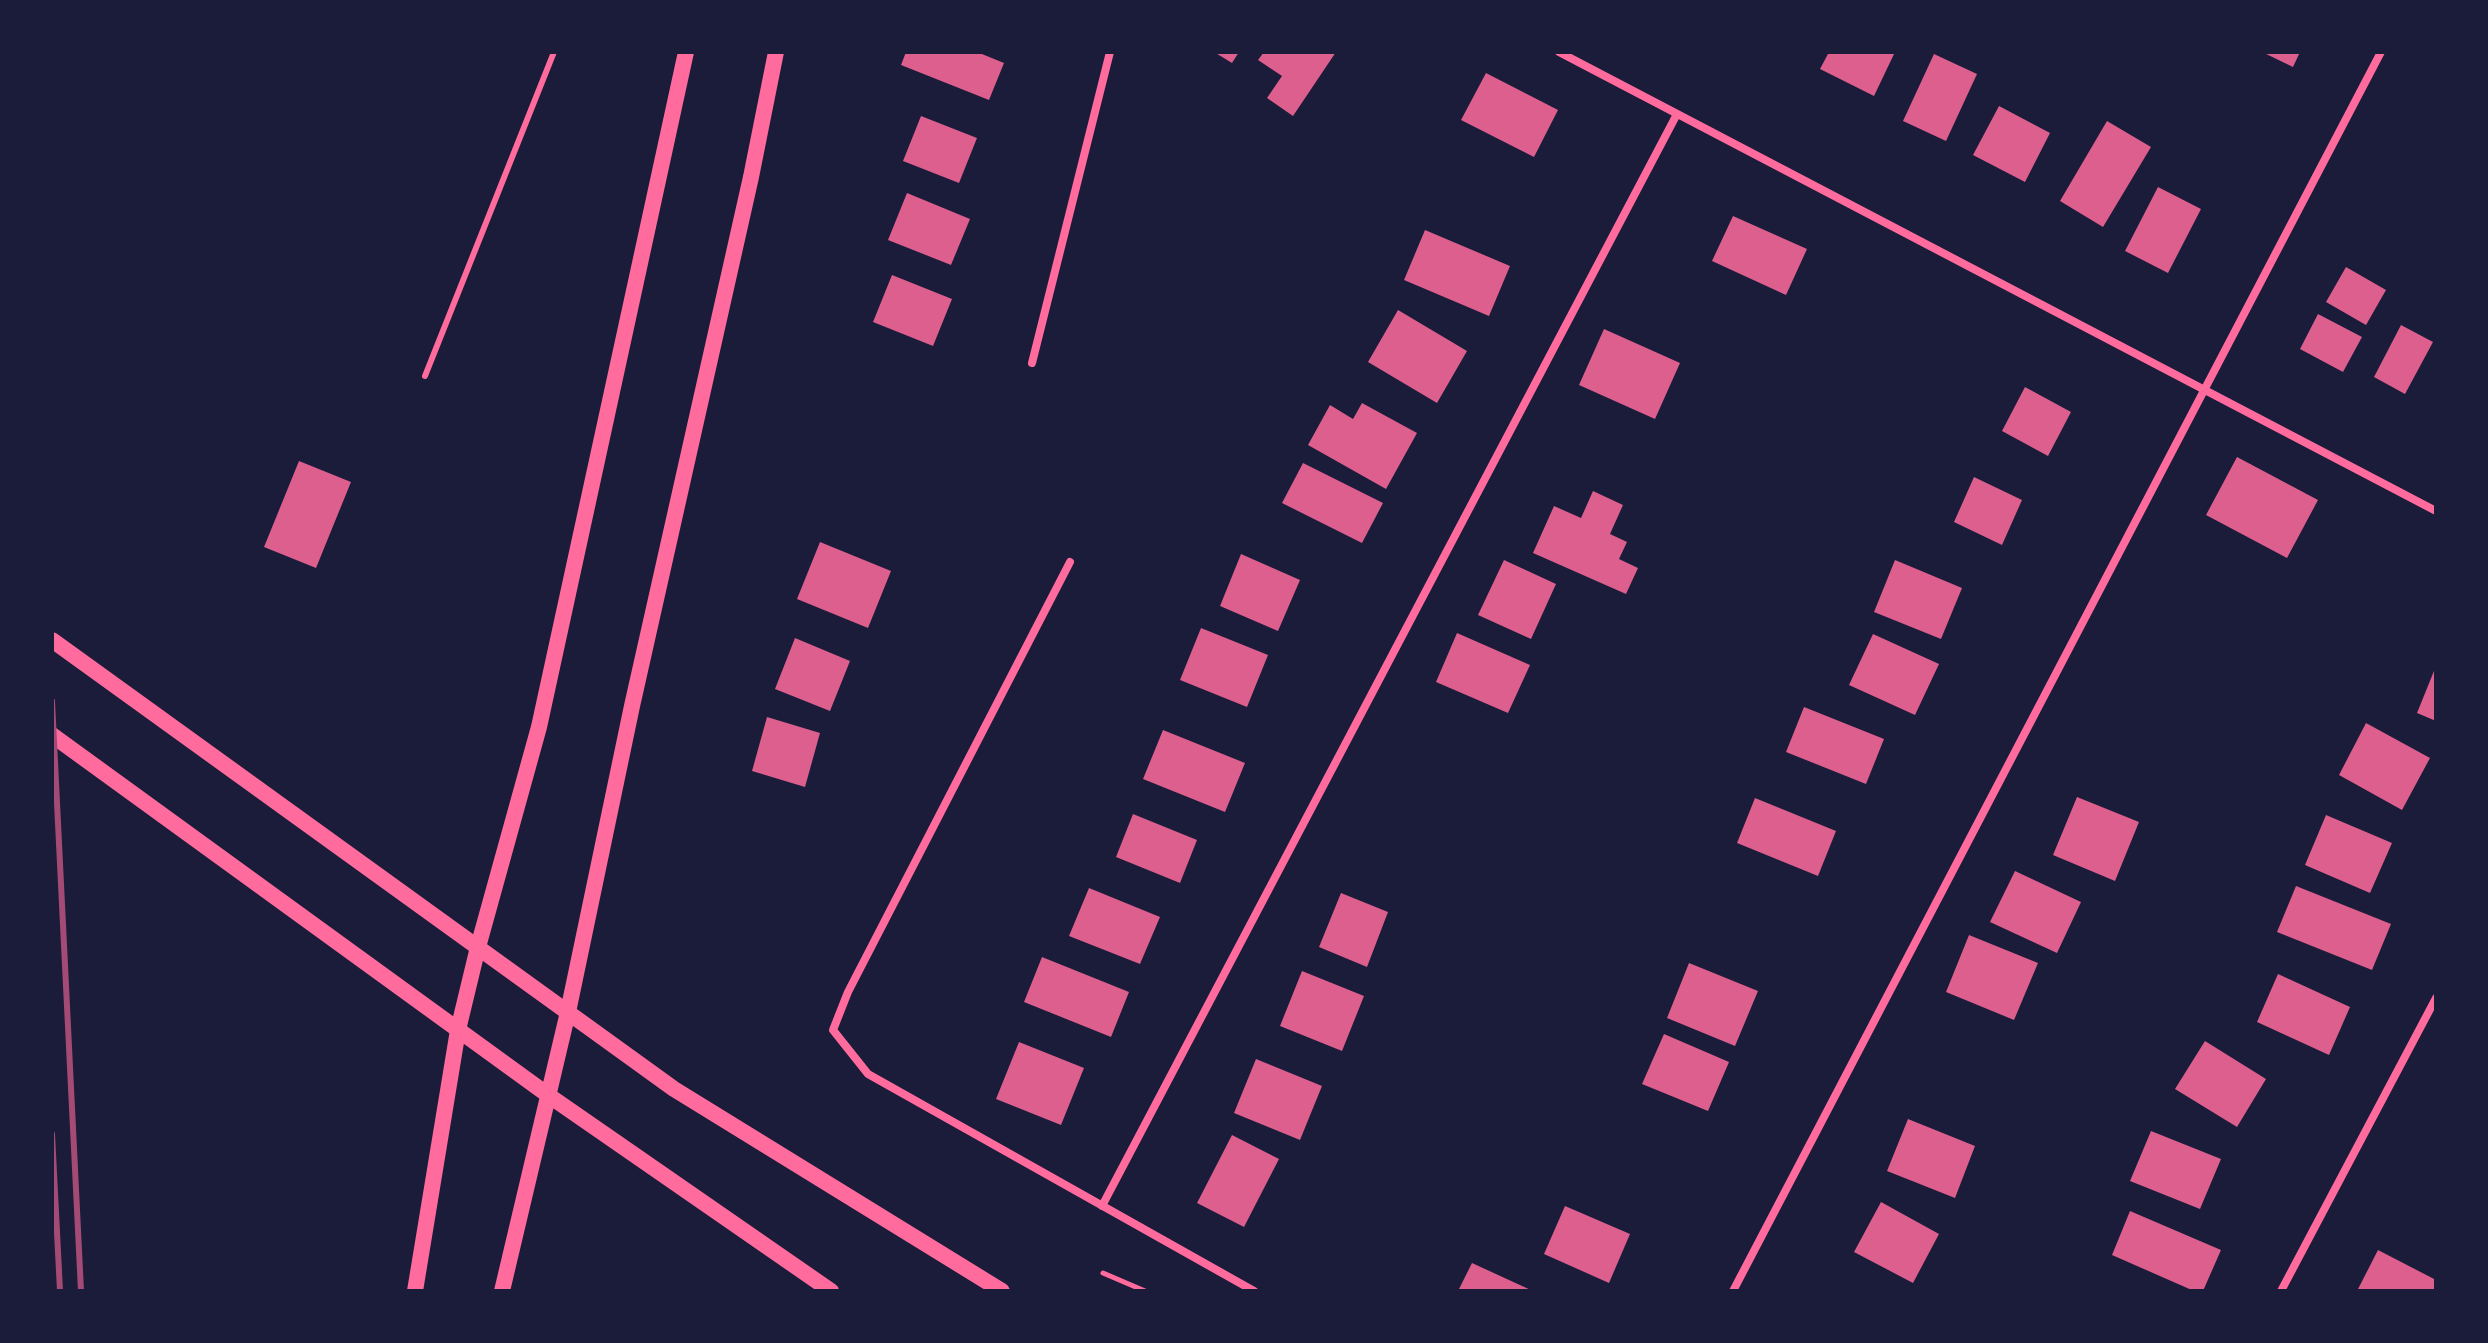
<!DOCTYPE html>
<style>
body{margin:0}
#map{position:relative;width:2488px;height:1343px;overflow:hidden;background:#1b1b3a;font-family:"PT Sans",sans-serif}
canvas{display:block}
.frame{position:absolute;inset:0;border:54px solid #1b1b3a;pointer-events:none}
</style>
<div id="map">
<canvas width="2488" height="1343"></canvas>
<div class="frame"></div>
</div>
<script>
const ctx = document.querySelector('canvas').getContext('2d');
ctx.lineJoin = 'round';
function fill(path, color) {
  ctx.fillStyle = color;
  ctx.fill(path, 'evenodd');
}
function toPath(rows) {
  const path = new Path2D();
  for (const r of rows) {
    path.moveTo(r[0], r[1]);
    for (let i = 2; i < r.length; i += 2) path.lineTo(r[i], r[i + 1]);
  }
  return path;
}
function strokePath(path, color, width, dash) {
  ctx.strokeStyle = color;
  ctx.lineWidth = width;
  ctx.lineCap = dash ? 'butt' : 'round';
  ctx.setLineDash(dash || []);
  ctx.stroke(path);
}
fill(toPath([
 [906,52,977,52,1004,63,989,100,901,65],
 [1214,52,1239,52,1232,63],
 [1264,52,1336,52,1293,116,1267,98,1282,76,1258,60],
 [1829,52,1895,52,1874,96,1820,69],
 [2262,52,2300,52,2293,67],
 [1934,54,1977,74,1946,141,1903,121],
 [1486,73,1558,110,1534,157,1461,120],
 [1999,106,2050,133,2025,182,1973,155],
 [921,116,977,138,959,183,903,161],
 [2107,121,2151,147,2103,227,2060,201],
 [2158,187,2201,209,2168,273,2125,251],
 [907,193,970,219,951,265,888,240],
 [1733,216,1807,249,1786,295,1712,261],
 [1425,230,1510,266,1489,316,1404,280],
 [2346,267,2386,290,2366,325,2326,302],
 [892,275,952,299,933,346,873,322],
 [1398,310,1467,351,1437,403,1368,362],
 [2318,314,2362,337,2343,372,2300,349],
 [2401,325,2433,342,2405,394,2374,377],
 [1604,329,1680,363,1655,419,1579,385],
 [2025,387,2071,412,2048,456,2002,431],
 [1362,403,1417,433,1386,489,1308,445,1330,405,1353,419],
 [2237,457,2318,500,2287,558,2206,515],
 [299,461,351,482,316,568,264,547],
 [1303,463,1383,503,1362,543,1282,503],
 [1974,477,2022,500,2002,545,1954,522],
 [1593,491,1623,505,1610,534,1627,542,1619,559,1638,568,1626,594,1533,553,1554,506,1581,518],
 [820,542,891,571,868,628,797,599],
 [1241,554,1300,580,1278,631,1220,606],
 [1504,560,1556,584,1531,639,1478,615],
 [1895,560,1962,588,1941,639,1874,612],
 [1201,628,1268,655,1247,707,1180,680],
 [1457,633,1530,665,1508,713,1436,682],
 [1873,634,1939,664,1915,715,1849,685],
 [795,638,850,661,830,711,775,689],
 [2436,666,2436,721,2417,713],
 [1804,707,1884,739,1866,784,1786,752],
 [767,717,820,733,805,787,752,771],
 [2366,723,2430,758,2402,810,2339,775],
 [1163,730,1245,763,1225,812,1143,779],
 [2077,797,2139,822,2115,881,2053,855],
 [1755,798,1836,831,1818,876,1737,843],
 [1133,814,1197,840,1180,883,1116,857],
 [2326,815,2392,843,2370,893,2305,865],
 [2015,871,2081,902,2057,953,1990,922],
 [2296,886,2391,924,2372,970,2277,932],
 [1089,888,1160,917,1140,964,1069,936],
 [1341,893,1388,912,1367,967,1319,947],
 [1969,935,2038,963,2014,1020,1946,992],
 [1042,957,1129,992,1111,1037,1024,1002],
 [1689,963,1758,991,1735,1046,1667,1018],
 [1302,971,1364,996,1342,1051,1280,1026],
 [2278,974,2350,1007,2329,1055,2257,1022],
 [1664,1034,1729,1062,1708,1111,1642,1084],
 [2205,1041,2266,1079,2237,1127,2175,1089],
 [1019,1042,1084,1068,1061,1125,996,1099],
 [1256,1059,1322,1086,1300,1140,1234,1113],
 [1908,1119,1975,1146,1955,1198,1887,1171],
 [2151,1131,2221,1159,2200,1209,2130,1181],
 [1232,1135,1279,1159,1244,1227,1197,1203],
 [1881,1202,1939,1234,1913,1283,1854,1252],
 [1565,1206,1630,1234,1609,1283,1544,1254],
 [2130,1211,2221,1250,2203,1291,2194,1291,2112,1255],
 [2378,1250,2436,1280,2436,1291,2357,1291],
 [1472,1263,1533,1291,1458,1291]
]), '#dd5f8e');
strokePath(toPath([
 [1103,1273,1145,1291]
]), '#ff6b9d', 5);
strokePath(toPath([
 [425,376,554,52]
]), '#ff6b9d', 6);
strokePath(toPath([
 [1559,52,2436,511],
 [1032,363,1110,52],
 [1070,562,848,992,833,1030,868,1074,1254,1291],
 [1102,1206,1677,114],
 [1733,1291,2381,52],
 [2281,1291,2436,998]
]), '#ff6b9d', 8);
strokePath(toPath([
 [52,640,674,1089,1002,1291],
 [52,735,548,1095,831,1291],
 [415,1291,458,1030,478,947,539,727,686,52],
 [502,1291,568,1012,632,706,751,177,776,52]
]), '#ff6b9d', 16);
strokePath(toPath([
 [52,701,81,1291],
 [52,1134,60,1291]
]), '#a44b75', 6);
</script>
